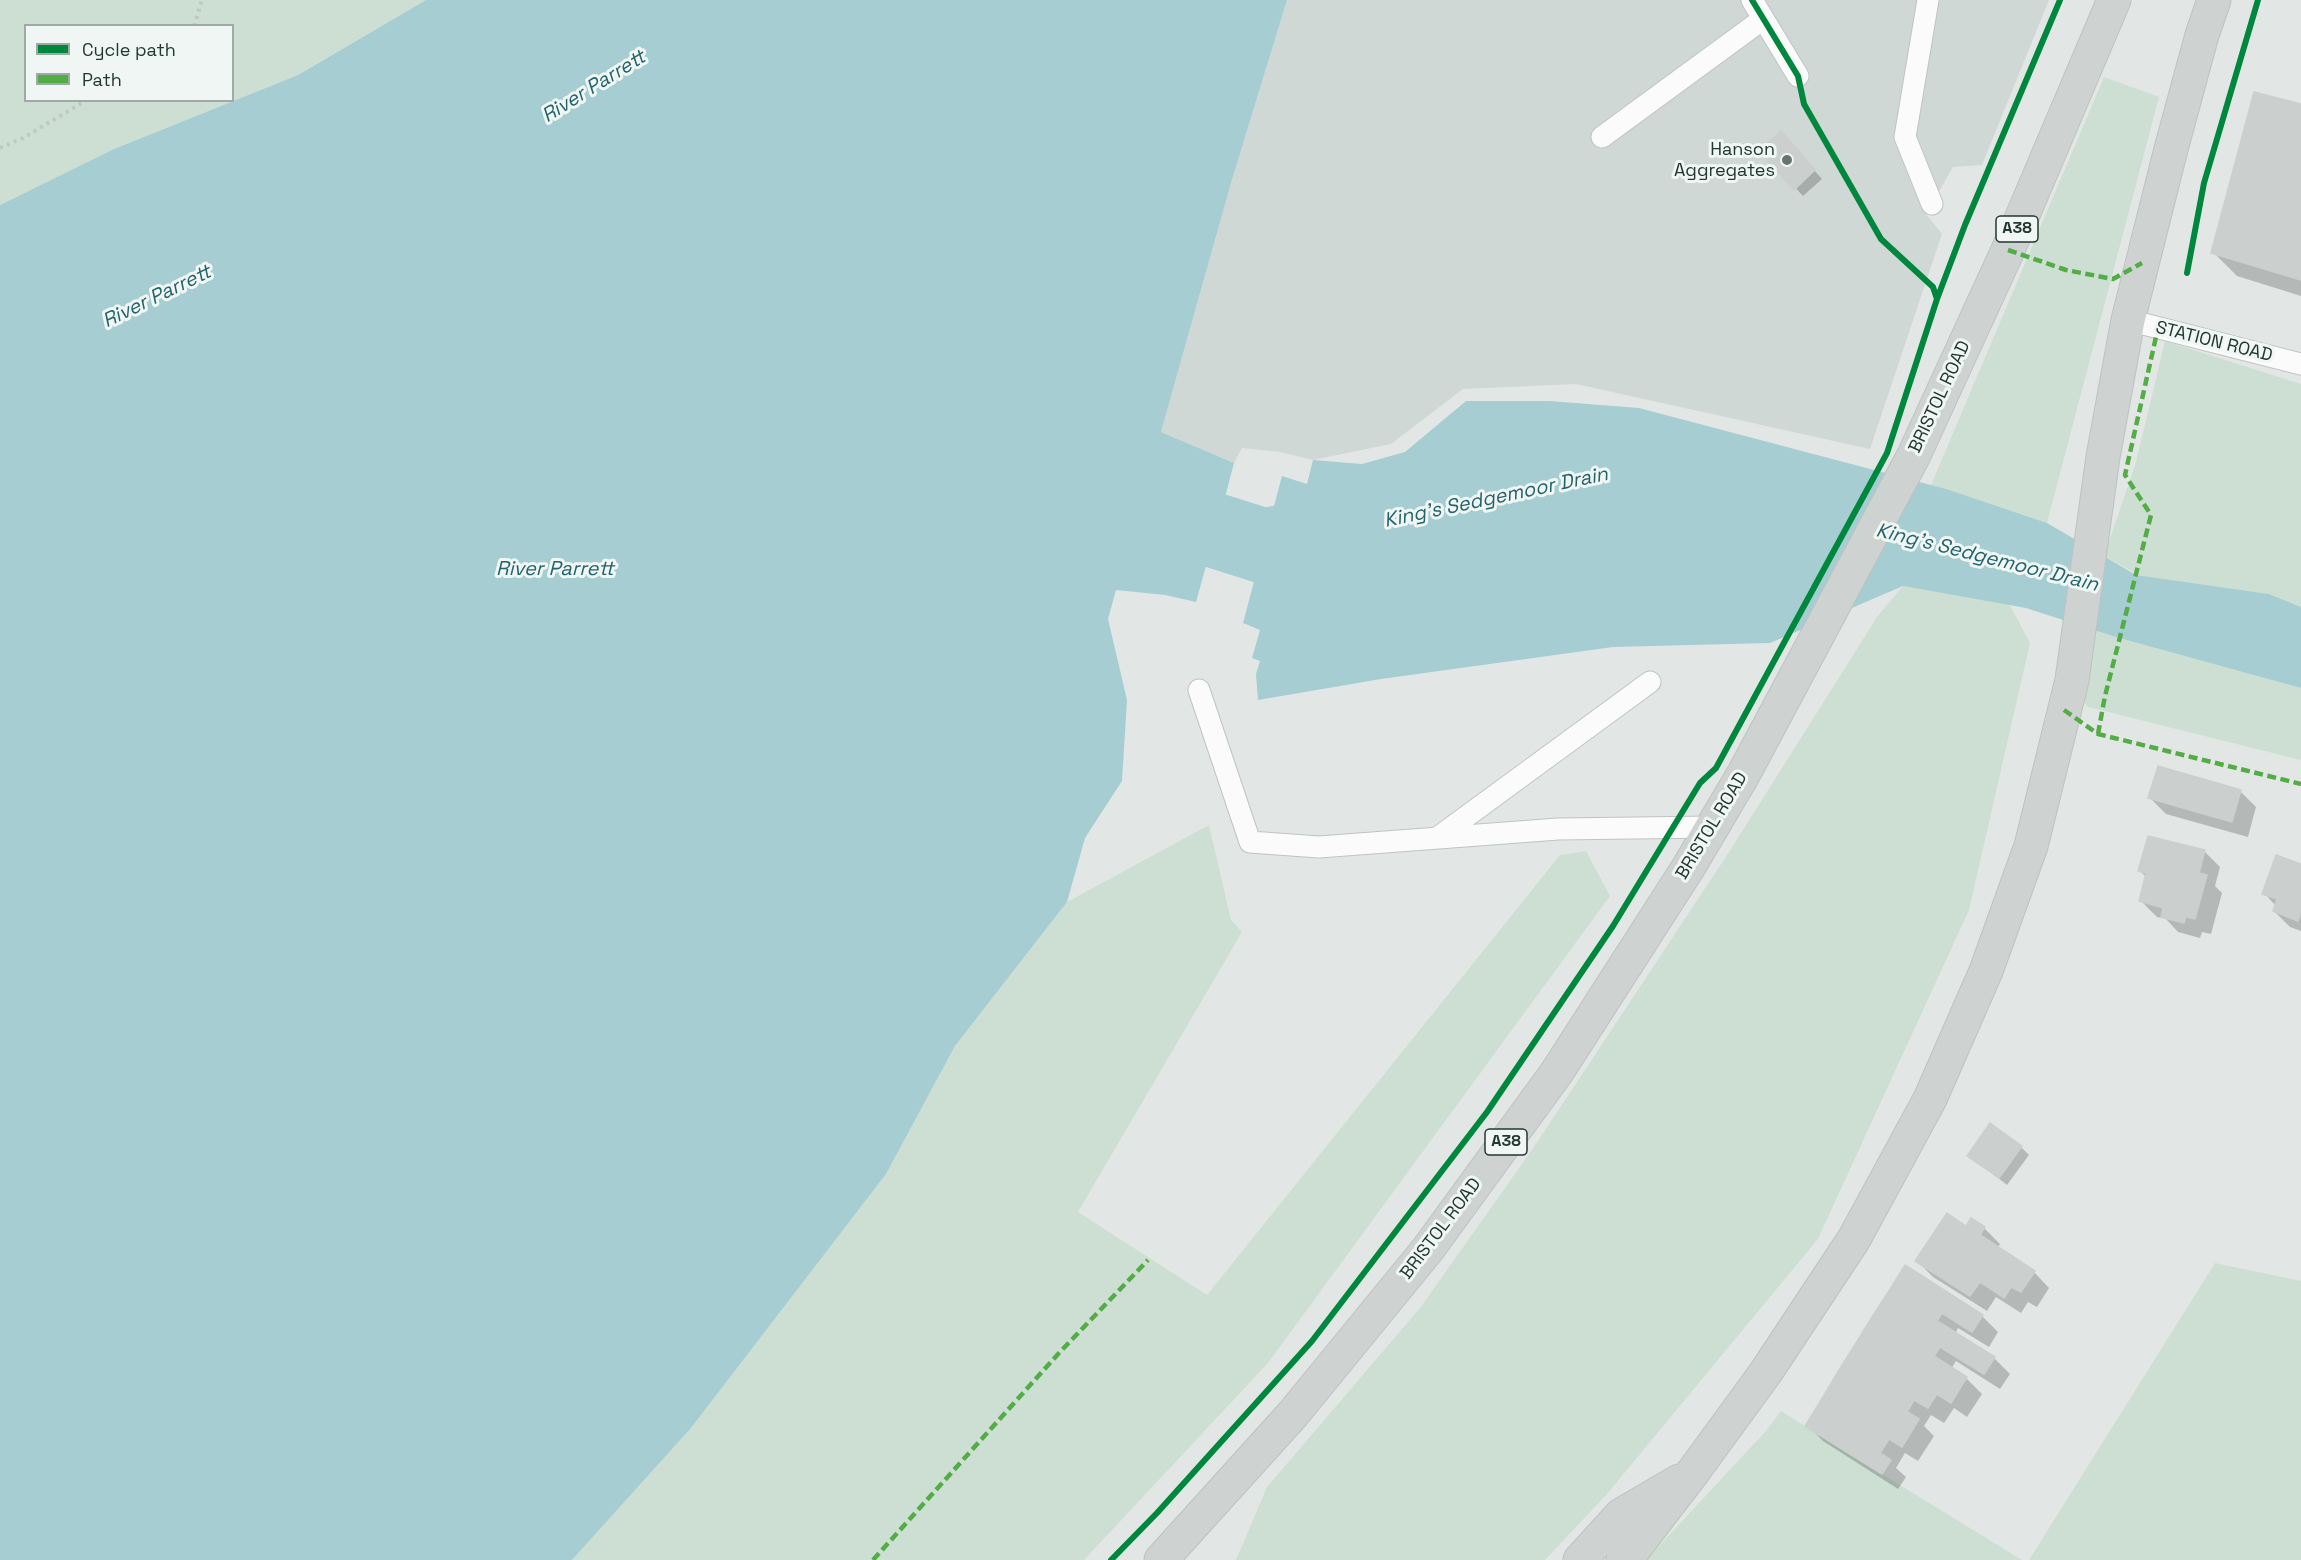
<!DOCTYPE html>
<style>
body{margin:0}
#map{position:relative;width:2301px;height:1560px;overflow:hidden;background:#e2e7e5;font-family:"Space Grotesk",sans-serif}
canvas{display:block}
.legend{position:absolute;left:24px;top:24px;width:210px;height:78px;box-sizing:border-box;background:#f0f6f3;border:2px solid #9eaaa5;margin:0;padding:8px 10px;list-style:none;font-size:18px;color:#233831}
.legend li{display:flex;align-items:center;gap:12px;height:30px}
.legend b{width:30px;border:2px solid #9eaaa5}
</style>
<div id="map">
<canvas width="2301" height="1560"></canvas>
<ul class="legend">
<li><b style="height:8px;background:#00873e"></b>Cycle path</li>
<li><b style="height:8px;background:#53ac45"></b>Path</li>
</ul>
</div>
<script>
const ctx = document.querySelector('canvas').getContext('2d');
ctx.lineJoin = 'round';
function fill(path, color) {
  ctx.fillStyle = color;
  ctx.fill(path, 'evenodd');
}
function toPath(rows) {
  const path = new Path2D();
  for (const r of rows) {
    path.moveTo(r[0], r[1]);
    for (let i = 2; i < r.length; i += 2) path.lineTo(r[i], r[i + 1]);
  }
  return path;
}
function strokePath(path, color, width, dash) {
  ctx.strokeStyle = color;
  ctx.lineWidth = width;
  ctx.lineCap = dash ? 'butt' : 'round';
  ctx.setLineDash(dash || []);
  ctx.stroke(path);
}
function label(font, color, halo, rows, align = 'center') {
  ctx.font = font + ' "Space Grotesk",sans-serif';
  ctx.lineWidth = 6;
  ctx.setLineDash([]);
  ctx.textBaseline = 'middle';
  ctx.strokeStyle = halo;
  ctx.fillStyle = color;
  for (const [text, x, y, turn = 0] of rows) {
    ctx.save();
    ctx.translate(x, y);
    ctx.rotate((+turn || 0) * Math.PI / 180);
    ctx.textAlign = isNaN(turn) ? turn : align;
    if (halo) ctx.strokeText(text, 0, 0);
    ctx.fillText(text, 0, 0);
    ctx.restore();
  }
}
fill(toPath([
 [1287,0,2049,0,1982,165,1953,167,1926,214,1942,234,1870,449,1576,384,1463,389,1391,444,1313,460,1280,452,1242,448,1234,463,1161,432,1231,183]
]), '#d0d8d5');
fill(toPath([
 [0,0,426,0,298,75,114,149,0,205],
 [26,26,232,26,232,100,26,100],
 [2104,77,2159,97,2047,523,1931,485],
 [2165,341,2301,384,2301,607,2269,594,2141,576,2104,556,2136,462],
 [1903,586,2010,605,2030,643,1969,910,1818,1239,1607,1494,1545,1560,1236,1560,1267,1487,1420,1308,1534,1147,1731,849,1877,617],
 [2091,629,2301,688,2301,760,2088,707,2078,695],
 [1209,825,1231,920,1242,932,1078,1212,1207,1295,1560,855,1586,851,1610,896,1268,1363,1084,1560,572,1560,691,1428,886,1174,955,1046,1067,902],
 [2215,1263,2301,1281,2301,1560,2029,1560],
 [1781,1411,1882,1474,2022,1560,1646,1560,1765,1432]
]), '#cddfd2');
fill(toPath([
 [426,0,1287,0,1231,183,1161,432,1234,463,1224,501,1196,602,1165,595,1116,590,1108,619,1127,700,1122,781,1085,838,1067,902,955,1046,886,1174,691,1428,572,1560,0,1560,0,205,114,149,298,75],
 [1466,401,1549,401,1639,408,1946,489,2047,523,2136,575,2269,594,2301,607,2301,688,2116,637,2026,608,1903,586,1770,643,1613,647,1381,679,1258,700,1256,674,1260,661,1252,658,1260,630,1243,623,1282,476,1307,484,1313,460,1362,464,1405,452]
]), '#a6cdd1');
fill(toPath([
 [2301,106,2301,296,2237,276,2213,252],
 [1788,141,1822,179,1803,196,1761,151],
 [2240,791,2256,807,2248,837,2166,814,2150,798],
 [2204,851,2220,867,2215,886,2222,893,2211,934,2202,932,2200,938,2178,932,2166,919,2157,917,2141,901,2147,878,2140,871],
 [2301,866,2301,931,2290,927,2274,911,2276,906,2264,893],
 [2021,1147,2029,1155,2007,1185,1969,1155],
 [1967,1228,1984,1228,2000,1244,1997,1248,2034,1272,2049,1288,2037,1307,2028,1302,2021,1313,1996,1297,1987,1311,1933,1277,1917,1261],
 [1905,1268,1982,1316,1998,1332,1989,1347,1958,1328,1955,1334,1994,1358,2010,1374,2000,1389,1956,1361,1951,1369,1966,1378,1982,1394,1967,1417,1954,1408,1944,1423,1931,1415,1924,1426,1934,1436,1918,1461,1905,1453,1896,1468,1906,1477,1898,1489,1823,1441,1807,1425]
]), '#0003');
strokePath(toPath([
 [1125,488,1144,508,1264,546,1366,525]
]), '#a6cdd1', 75);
const building = toPath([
 [2254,92,2301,104,2301,280,2211,253,2254,92],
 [1781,131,1815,170,1794,190,1759,151,1781,131],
 [2158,766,2241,790,2232,822,2148,798,2158,766],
 [2148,836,2205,850,2199,873,2207,875,2195,919,2186,917,2184,923,2161,917,2163,908,2139,901,2146,873,2138,871,2148,836],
 [2276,855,2301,864,2301,911,2298,921,2273,911,2277,899,2262,894,2276,855],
 [1990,1123,2022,1146,1999,1178,1967,1156,1990,1123],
 [1947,1213,1966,1226,1971,1218,1985,1227,1980,1235,2035,1271,2021,1292,2011,1287,2004,1298,1980,1282,1970,1296,1915,1261,1947,1213],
 [1905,1265,1983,1315,1972,1332,1942,1313,1937,1321,1889,1291,1905,1265],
 [1889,1291,1995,1357,1984,1374,1940,1347,1934,1356,1872,1317,1889,1291],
 [1872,1317,1967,1377,1951,1403,1856,1343,1872,1317],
 [1856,1343,1937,1394,1928,1408,1914,1400,1907,1412,1839,1370,1856,1343],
 [1839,1370,1919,1419,1902,1447,1823,1397,1839,1370],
 [1823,1397,1889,1439,1880,1453,1891,1460,1882,1474,1805,1426,1823,1397]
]);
fill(building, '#cbd0ce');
strokePath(building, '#cbd0ce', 1.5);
const service = toPath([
 [1752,0,1798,76],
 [1928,0,1905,137,1932,204],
 [1602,137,1763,19],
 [2128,320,2301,364],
 [1199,690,1250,842,1319,847,1558,829,1712,827],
 [1437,838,1650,682]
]);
const primary = toPath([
 [1161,1560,1293,1414,1428,1249,1557,1072,1688,868,1743,775,1914,455,2008,250,2114,0],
 [1580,1560,1621,1515,1679,1481],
 [1623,1560,1634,1549,1693,1472,1766,1372,1854,1239,1930,1099,1986,971,2031,846,2072,680,2103,457,2128,320,2171,149,2202,35,2214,0]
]);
strokePath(service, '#bfc4c2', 23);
strokePath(primary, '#bcc3c1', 35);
strokePath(toPath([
 [194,26,202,0],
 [0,148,23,138,87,100]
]), '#c0c7c5', 4, [3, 4.5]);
strokePath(service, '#fbfbfb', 21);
strokePath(primary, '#ced3d1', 33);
strokePath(toPath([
 [2008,250,2066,270,2113,279,2142,263],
 [2064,710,2098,734,2301,784],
 [2098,734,2105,696,2151,515,2125,475,2158,328],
 [873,1560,1059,1353,1148,1260]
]), '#53ac45', 4.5, [9, 4.5]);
strokePath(toPath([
 [1752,0,1798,76,1804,104,1881,239,1933,287,1937,299],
 [2187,273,2204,183,2258,0],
 [1111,1560,1157,1513,1312,1341,1487,1112,1613,926,1700,783,1716,768,1887,453,1937,299,1965,225,2060,0]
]), '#00873e', 6);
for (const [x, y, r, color] of [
 [1787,160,6,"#667570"]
]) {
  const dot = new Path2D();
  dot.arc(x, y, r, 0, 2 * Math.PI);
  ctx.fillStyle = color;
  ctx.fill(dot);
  strokePath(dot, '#f0f6f3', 2);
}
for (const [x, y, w] of [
 [2017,229,42],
 [1506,1142,42]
]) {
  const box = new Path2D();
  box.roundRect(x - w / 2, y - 13, w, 26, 4.5);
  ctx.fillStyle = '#f0f6f3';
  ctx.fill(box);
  strokePath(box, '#233831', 1.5);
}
label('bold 16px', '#233831', null, [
 ["A38",2017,229],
 ["A38",1506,1142]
]);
label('18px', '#233831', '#f0f6f3', [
 ["Hanson",1775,150],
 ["Aggregates",1775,171]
], 'right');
label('18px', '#233831', '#f0f6f3', [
 ["STATION ROAD",2214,342,14],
 ["BRISTOL ROAD",1940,397,-65],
 ["BRISTOL ROAD",1712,826,-59],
 ["BRISTOL ROAD",1441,1229,-53]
]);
label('italic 20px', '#24636c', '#f0f6f3', [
 ["River Parrett",594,87,-32],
 ["River Parrett",157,297,-26],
 ["King's Sedgemoor Drain",1496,498,-12],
 ["King's Sedgemoor Drain",1987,558,14],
 ["River Parrett",555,570]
]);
</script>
